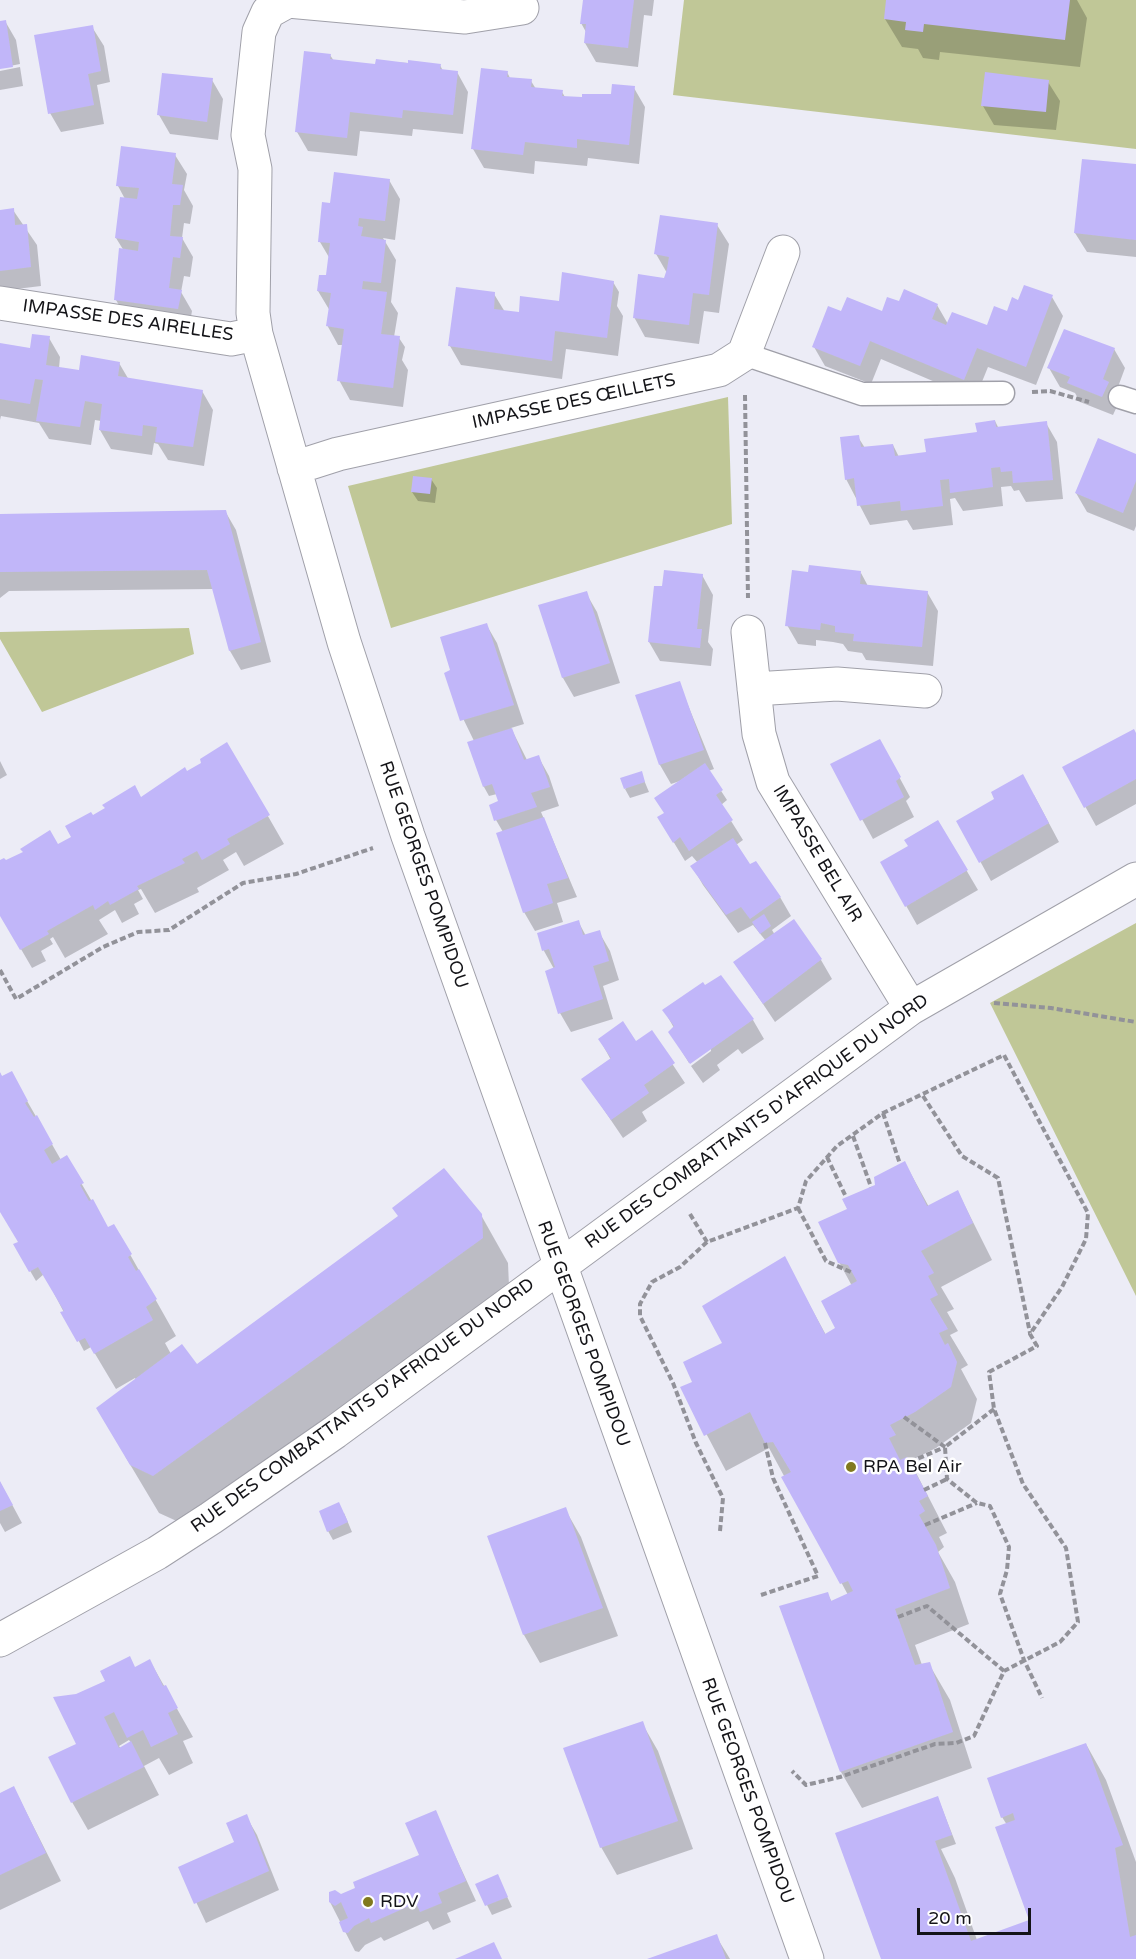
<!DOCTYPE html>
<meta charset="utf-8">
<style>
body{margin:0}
#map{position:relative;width:1136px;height:1959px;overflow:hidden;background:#ececf6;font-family:"Varela Round",sans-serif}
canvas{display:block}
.scale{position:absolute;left:917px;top:1908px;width:114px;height:27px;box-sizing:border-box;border:3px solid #141418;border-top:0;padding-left:8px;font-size:18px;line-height:21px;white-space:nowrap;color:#141418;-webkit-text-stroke:4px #fff;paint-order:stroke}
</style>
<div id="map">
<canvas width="1136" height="1959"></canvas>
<div class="scale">20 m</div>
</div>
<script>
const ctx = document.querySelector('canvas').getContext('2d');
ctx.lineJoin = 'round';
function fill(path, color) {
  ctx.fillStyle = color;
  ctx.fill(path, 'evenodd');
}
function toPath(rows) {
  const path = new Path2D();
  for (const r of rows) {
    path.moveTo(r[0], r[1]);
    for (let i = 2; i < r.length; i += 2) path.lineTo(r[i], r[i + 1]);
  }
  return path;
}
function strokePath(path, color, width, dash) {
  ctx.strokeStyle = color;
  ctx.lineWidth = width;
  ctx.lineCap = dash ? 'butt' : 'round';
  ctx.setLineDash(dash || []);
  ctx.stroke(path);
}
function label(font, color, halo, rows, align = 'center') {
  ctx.font = font + ' "Varela Round",sans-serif';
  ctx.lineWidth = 5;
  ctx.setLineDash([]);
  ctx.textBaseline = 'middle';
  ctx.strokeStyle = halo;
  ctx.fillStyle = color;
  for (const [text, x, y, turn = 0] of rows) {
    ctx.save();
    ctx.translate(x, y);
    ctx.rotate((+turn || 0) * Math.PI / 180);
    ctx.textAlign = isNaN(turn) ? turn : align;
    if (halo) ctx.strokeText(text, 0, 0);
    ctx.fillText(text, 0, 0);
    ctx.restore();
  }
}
fill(toPath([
 [684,0,1136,0,1136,149,673,95],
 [728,397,732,524,391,628,348,486],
 [189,628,194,654,42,712,0,639,0,632],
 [1136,923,1136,1296,990,1003]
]), '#c0c797');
fill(toPath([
 [584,0,654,0,652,16,644,15,638,67,596,62,585,43,586,32,581,23],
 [888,0,1077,0,1087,18,1080,67,940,52,939,60,923,58,918,49,902,47,885,19],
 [5,21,16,40,20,64,0,68,0,22],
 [92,27,104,46,110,82,97,85,104,124,61,132,50,113],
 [330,55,334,61,376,65,377,61,440,65,443,71,457,72,468,92,463,134,413,129,412,136,360,131,357,156,308,151,297,132],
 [20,67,23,86,0,90,0,71],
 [507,72,510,78,531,81,536,89,562,92,565,97,612,98,634,88,645,107,639,164,588,158,587,166,535,161,534,174,484,168,473,149],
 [212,80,223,99,218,140,170,134,159,115],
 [1048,82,1060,101,1056,130,994,125,983,106],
 [175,155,187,174,184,190,193,206,190,224,184,223,182,238,193,257,190,277,184,276,181,292,192,311,189,328,127,319,116,300,124,251,116,238,125,199,118,186],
 [1136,166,1136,257,1087,252,1075,233],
 [389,180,400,199,395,240,383,238,396,260,391,302,398,313,394,337,399,338,405,347,402,360,408,370,403,407,350,400,339,380,344,345,338,345,327,325,330,311,318,291,327,277,330,259,320,242,332,205],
 [13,210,37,245,41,286,0,291,0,211],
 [717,225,729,244,719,313,704,311,699,344,645,337,634,317,665,280,667,273,656,254],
 [613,282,619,292,617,306,623,316,618,356,566,349,562,379,461,365,450,346,494,294,505,312,520,313,560,303],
 [1052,297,1063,316,1036,385,988,367,975,399,881,359,871,384,825,366,814,347,841,313,883,313,899,303,937,305,948,324,987,327,1008,313],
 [49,338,60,357,59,368,80,372,119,363,129,380,202,391,213,410,204,466,168,460,158,444,154,443,152,455,111,449,100,430,101,421,95,420,91,445,49,439,39,423,1,416,0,420,0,351,31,350],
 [1114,349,1125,368,1115,395,1119,402,1113,415,1080,402,1075,393,1060,387,1049,368],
 [995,421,999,429,1046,423,1057,442,1063,499,1026,502,1019,490,1014,491,1011,486,1001,487,1003,506,963,511,955,498,950,499,953,525,913,530,907,520,870,525,846,479,858,437,865,448,893,445,899,457,928,454,979,434],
 [1136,455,1136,526,1134,531,1087,512,1076,493],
 [431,479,437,488,435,503,418,501,412,492],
 [225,511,236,530,271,662,241,670,230,651,213,589,9,591,0,598,0,516],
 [861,573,868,586,927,592,938,611,933,666,866,660,862,653,848,651,843,644,833,642,816,640,816,646,798,644,787,625],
 [702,575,713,595,708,642,713,649,711,666,660,661,649,642,663,588],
 [586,593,597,612,620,683,574,697,563,678,540,606],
 [486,624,497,643,524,724,511,728,527,760,538,756,549,776,559,806,541,812,577,897,557,903,563,922,535,931,524,912,503,832,496,820,499,802,497,794,489,796,484,787,474,741,456,704,452,671],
 [679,683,714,769,708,771,727,800,721,805,743,840,736,845,750,866,780,897,791,916,772,930,775,935,821,960,832,979,775,1022,735,962,766,941,753,925,738,933,703,885,692,866,698,863,692,856,685,861,670,836,665,813,680,781,671,784,660,765,637,696],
 [1136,736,1136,804,1096,826,1064,768],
 [227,745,284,844,244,866,236,852,223,860,229,870,197,888,199,892,155,913,141,889,138,890,143,899,134,904,139,914,122,923,115,910,99,920,108,934,65,958,53,937,50,939,53,944,41,951,46,961,32,968,0,913,0,862,57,846,73,838,93,816,141,799,203,763],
 [890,760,910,797,906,801,914,817,873,839,832,765],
 [0,761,7,775,0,779],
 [641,773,649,792,630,798,625,789],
 [1034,795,1059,842,991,881,958,821],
 [938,822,978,890,917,925,882,863,910,847],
 [578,921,586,936,599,932,610,951,619,980,603,986,613,1019,571,1032,560,1013,554,969,544,951,539,934],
 [664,1010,753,1020,764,1039,742,1054,738,1049,717,1065,720,1070,703,1083,691,1066,711,1051,711,1048,689,1063,670,1032,674,1028],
 [651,1032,685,1083,642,1112,647,1121,623,1138,583,1079,611,1060,600,1040,636,1043],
 [0,1073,2,1077,11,1073,61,1160,66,1157,108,1229,114,1226,176,1336,165,1343,171,1354,196,1366,481,1215,508,1263,509,1286,181,1523,159,1513,125,1456,136,1380,135,1378,116,1389,91,1347,84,1351,44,1274,36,1281,15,1245,19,1242,0,1210],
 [905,1163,929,1207,958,1192,992,1260,941,1287,954,1309,947,1312,958,1331,950,1335,968,1365,961,1369,977,1399,971,1423,936,1448,910,1461,947,1533,939,1537,944,1547,938,1552,955,1582,969,1624,915,1645,922,1665,929,1664,950,1700,972,1768,862,1808,841,1772,781,1607,827,1593,832,1602,848,1595,769,1448,726,1471,682,1388,694,1383,784,1258,826,1335,837,1329,852,1286,839,1262,849,1210],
 [0,1482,22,1523,5,1532,0,1523],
 [565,1509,581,1537,618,1636,540,1663,524,1635,489,1537],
 [344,1513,352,1532,333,1540,328,1531],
 [150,1661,193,1737,183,1741,193,1763,169,1775,159,1758,144,1766,159,1795,88,1830,72,1802,78,1744,77,1696],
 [129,1740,131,1743,121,1749,119,1746],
 [642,1723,658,1751,693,1849,617,1875,601,1847],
 [1086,1744,1106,1780,1136,1862,1136,1959,882,1959,938,1798,956,1844,941,1849,955,1878,977,1940,1031,1921,1007,1825,1002,1817],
 [14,1788,61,1881,0,1910,0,1795],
 [435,1812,476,1901,447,1913,451,1922,433,1930,428,1921,384,1941,381,1937,365,1945,359,1952,355,1951,330,1902,421,1856],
 [246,1816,257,1835,279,1890,206,1923,180,1868,236,1843],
 [477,1885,502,1886,512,1907,492,1915],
 [716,1936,730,1959,651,1959]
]), '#0003');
fill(toPath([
 [583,0,634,0,628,48,584,43,586,24,580,24],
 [886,0,1070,0,1065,40,924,24,923,32,905,30,906,22,884,19],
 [6,20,13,67,0,69,0,21],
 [93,25,101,71,88,74,94,105,48,114,34,35],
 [304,51,331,54,330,59,375,64,376,59,408,63,408,60,441,64,440,69,458,71,453,115,403,110,402,118,350,112,347,138,295,132],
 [481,68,508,71,507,77,532,79,531,87,563,90,562,96,582,97,582,94,611,94,612,84,635,86,629,145,577,139,577,148,525,142,523,155,471,149],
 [985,72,1049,80,1046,112,981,106],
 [162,73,213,78,207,122,157,115],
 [121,146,176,153,172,184,183,185,180,205,173,205,170,236,183,237,180,258,173,257,169,288,182,290,178,309,114,300,119,248,138,251,139,242,115,238,120,197,137,199,139,188,116,186],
 [1082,159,1136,164,1136,240,1074,233],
 [334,172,390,179,385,221,359,218,358,226,363,227,361,236,386,240,381,283,363,281,362,289,387,292,381,334,400,336,393,388,337,381,344,329,326,326,331,293,317,291,319,275,326,275,330,243,318,242,322,202,330,203],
 [14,208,15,225,27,224,31,267,0,271,0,210],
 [660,215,718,223,709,295,693,293,689,325,633,318,638,274,664,278,667,269,669,257,654,254],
 [562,272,614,281,607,338,555,331,552,361,448,346,456,287,495,292,494,309,519,312,520,296,559,301],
 [1024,285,1053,295,1026,367,977,348,964,380,870,341,860,366,812,347,828,306,841,311,847,297,882,311,887,297,899,301,904,289,938,304,932,319,946,325,952,312,987,325,994,306,1007,311,1012,297,1018,300],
 [1064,329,1115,348,1103,379,1109,382,1102,397,1067,383,1070,377,1047,368],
 [32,334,50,336,46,365,79,370,81,355,120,362,118,376,203,390,193,447,155,442,157,427,143,425,142,436,99,430,102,404,85,401,80,427,36,421,43,380,35,379,30,404,0,399,0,343,30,348],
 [995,420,996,427,1047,421,1053,480,1013,483,1012,471,1001,472,1000,467,991,468,993,487,950,493,949,479,940,480,943,506,901,511,900,501,857,506,854,478,845,480,840,437,859,435,861,447,893,444,895,456,926,452,924,439,977,432,975,423],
 [1098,438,1136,454,1136,481,1123,513,1075,493],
 [413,476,432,478,430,494,411,492],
 [226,510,261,642,229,651,207,570,0,572,0,514],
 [809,565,861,571,860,584,928,591,922,647,853,641,854,634,835,632,835,626,821,623,820,630,785,626,792,570,808,572],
 [664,570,703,574,697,629,702,629,700,648,648,642,654,586,662,586],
 [587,591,610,663,562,678,538,605],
 [487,623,514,705,460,721,444,673,450,670,440,637],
 [680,681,704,750,659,765,635,695],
 [512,728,524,760,539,755,550,787,531,793,537,807,494,821,489,805,498,801,492,784,483,787,467,742],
 [1134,729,1136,733,1136,779,1084,808,1062,767],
 [880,739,901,777,896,781,904,797,860,821,830,764],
 [227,742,270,815,227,839,230,844,202,860,197,851,182,859,185,863,137,886,139,889,110,905,108,901,95,910,93,905,47,931,49,934,20,950,0,916,0,860,4,858,6,860,23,852,20,849,50,830,58,844,71,837,65,826,91,812,93,815,105,808,102,805,135,785,141,797,185,767,187,771,201,763,200,759],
 [705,763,723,790,716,795,733,820,689,851,680,837,673,843,657,817,664,813,654,798],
 [642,771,645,782,624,789,620,778],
 [1023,774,1049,823,979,863,956,821,994,799,991,792],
 [544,817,568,878,547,884,553,903,523,913,496,833],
 [938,820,968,870,905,907,880,862,908,846,904,840],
 [733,838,750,864,756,861,781,897,750,919,741,907,726,915,690,866],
 [764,914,771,926,760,934,752,922],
 [794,919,822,959,763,1004,733,962],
 [579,920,583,935,600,930,609,961,593,966,603,999,558,1014,545,971,555,967,549,949,542,951,537,933],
 [721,975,754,1019,690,1064,668,1032,674,1026,662,1010,703,982,705,985],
 [623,1021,636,1041,652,1030,675,1063,644,1085,649,1093,611,1120,581,1079,611,1058,598,1039],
 [12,1071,28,1101,25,1103,34,1117,37,1115,53,1144,44,1150,52,1164,67,1155,84,1183,80,1185,89,1201,93,1199,108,1227,114,1224,132,1254,128,1257,136,1271,139,1269,157,1299,146,1307,153,1320,94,1354,85,1338,77,1342,60,1312,64,1311,38,1267,29,1272,13,1244,18,1242,0,1212,0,1072,2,1076],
 [905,1161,927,1206,958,1190,973,1223,921,1251,934,1273,928,1276,938,1295,930,1299,948,1329,939,1333,945,1345,948,1343,957,1362,951,1387,915,1412,890,1425,896,1435,889,1438,900,1460,907,1457,928,1496,919,1501,925,1511,919,1515,936,1545,950,1588,895,1609,915,1665,930,1662,953,1732,840,1772,779,1606,828,1592,831,1601,853,1591,848,1581,840,1584,827,1560,781,1477,791,1472,773,1442,765,1443,750,1412,704,1436,680,1387,692,1382,683,1362,722,1343,702,1306,785,1256,825,1334,835,1328,821,1301,857,1281,848,1265,838,1263,818,1222,847,1209,842,1199,875,1185,874,1177],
 [444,1168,482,1214,483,1238,153,1476,130,1465,96,1408,182,1344,197,1364,398,1216,392,1208],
 [0,1481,13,1505,0,1511],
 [339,1502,348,1522,327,1532,319,1511],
 [566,1507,603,1608,523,1635,487,1536],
 [130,1656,135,1667,150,1659,163,1686,166,1685,178,1708,168,1713,178,1734,151,1747,143,1730,127,1738,114,1712,104,1717,119,1748,131,1741,144,1767,71,1803,48,1757,76,1744,53,1697,76,1694,105,1681,100,1671],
 [643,1721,678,1821,600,1848,563,1748],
 [1086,1743,1123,1845,1115,1848,1130,1937,1136,1935,1136,1959,881,1959,835,1833,938,1796,952,1835,935,1841,971,1941,1029,1920,995,1827,1015,1820,1013,1813,1001,1818,987,1778],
 [14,1786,46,1853,0,1875,0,1793],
 [436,1810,466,1881,438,1893,442,1903,420,1912,416,1903,371,1923,369,1918,354,1926,348,1933,343,1932,339,1922,348,1918,341,1902,335,1906,329,1902,329,1892,335,1890,341,1894,355,1888,353,1882,419,1855,405,1823],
 [247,1814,269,1871,194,1904,178,1867,234,1842,226,1823],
 [498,1874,508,1897,485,1906,475,1884],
 [717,1934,726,1959,647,1959],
 [494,1942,502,1959,455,1959]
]), '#c1b6f9');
const lane = toPath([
 [744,354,862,394,1003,393],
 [1120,397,1136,402]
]);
const street = toPath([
 [522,8,465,17,288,1,268,12,259,32,248,135,255,169,253,313,256,334,344,642,408,836,807,1959],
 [0,303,231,339,256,334],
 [294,468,338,454,719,370,744,354,783,252],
 [748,632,759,734,773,782,911,1008],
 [754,689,837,684,925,691],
 [0,1640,157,1553,211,1518,335,1432,911,1008,1136,879]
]);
strokePath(lane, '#a0a0a9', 25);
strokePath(street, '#a0a0a9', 35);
strokePath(toPath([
 [1032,392,1050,391,1089,402],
 [745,395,748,598],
 [0,970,16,999,103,947,138,932,169,930,243,883,296,874,373,848],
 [994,1003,1051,1008,1136,1022],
 [923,1096,962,1156,998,1178,1030,1333],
 [883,1113,900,1164],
 [853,1136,871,1187],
 [827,1157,846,1197],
 [798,1208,826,1261,853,1273],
 [690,1214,707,1242],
 [994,1409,945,1447,947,1479,977,1503,990,1506,1009,1547,1007,1570,1000,1594,1024,1660,1042,1698],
 [904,1417,945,1447],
 [910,1462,945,1447],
 [924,1490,947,1479],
 [925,1525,977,1503],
 [720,1531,723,1498,696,1443,673,1383,640,1316,640,1304,652,1282,680,1267,707,1242,798,1208,806,1181,837,1146,883,1113,1004,1055,1088,1213,1086,1239,1062,1287,1030,1334,1037,1346,989,1372,994,1409,1023,1484,1066,1548,1078,1622,1060,1642,1004,1671,974,1736,956,1743,935,1744,840,1777,806,1785,792,1771],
 [761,1595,818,1576,773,1478,765,1443],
 [898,1617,927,1606,1004,1671]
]), '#929299', 4, [6, 3]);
strokePath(lane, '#fff', 22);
strokePath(street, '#fff', 33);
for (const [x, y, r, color] of [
 [851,1467,6,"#81791e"],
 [368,1902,6,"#81791e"]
]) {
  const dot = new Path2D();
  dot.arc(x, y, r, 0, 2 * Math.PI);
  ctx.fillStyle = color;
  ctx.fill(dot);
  strokePath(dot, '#fff', 2);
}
label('18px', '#141418', '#fff', [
 ["IMPASSE DES AIRELLES",128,321,8],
 ["IMPASSE DES ŒILLETS",574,402,-12],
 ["IMPASSE BEL AIR",817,854,59],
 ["RUE GEORGES POMPIDOU",423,875,71],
 ["RUE DES COMBATTANTS D'AFRIQUE DU NORD",757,1122,-36],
 ["RUE GEORGES POMPIDOU",583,1334,70],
 ["RUE DES COMBATTANTS D'AFRIQUE DU NORD",363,1406,-36],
 ["RUE GEORGES POMPIDOU",747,1791,70]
]);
label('18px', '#141418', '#fff', [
 ["RPA Bel Air",863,1467],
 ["RDV",380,1902]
], 'left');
</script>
